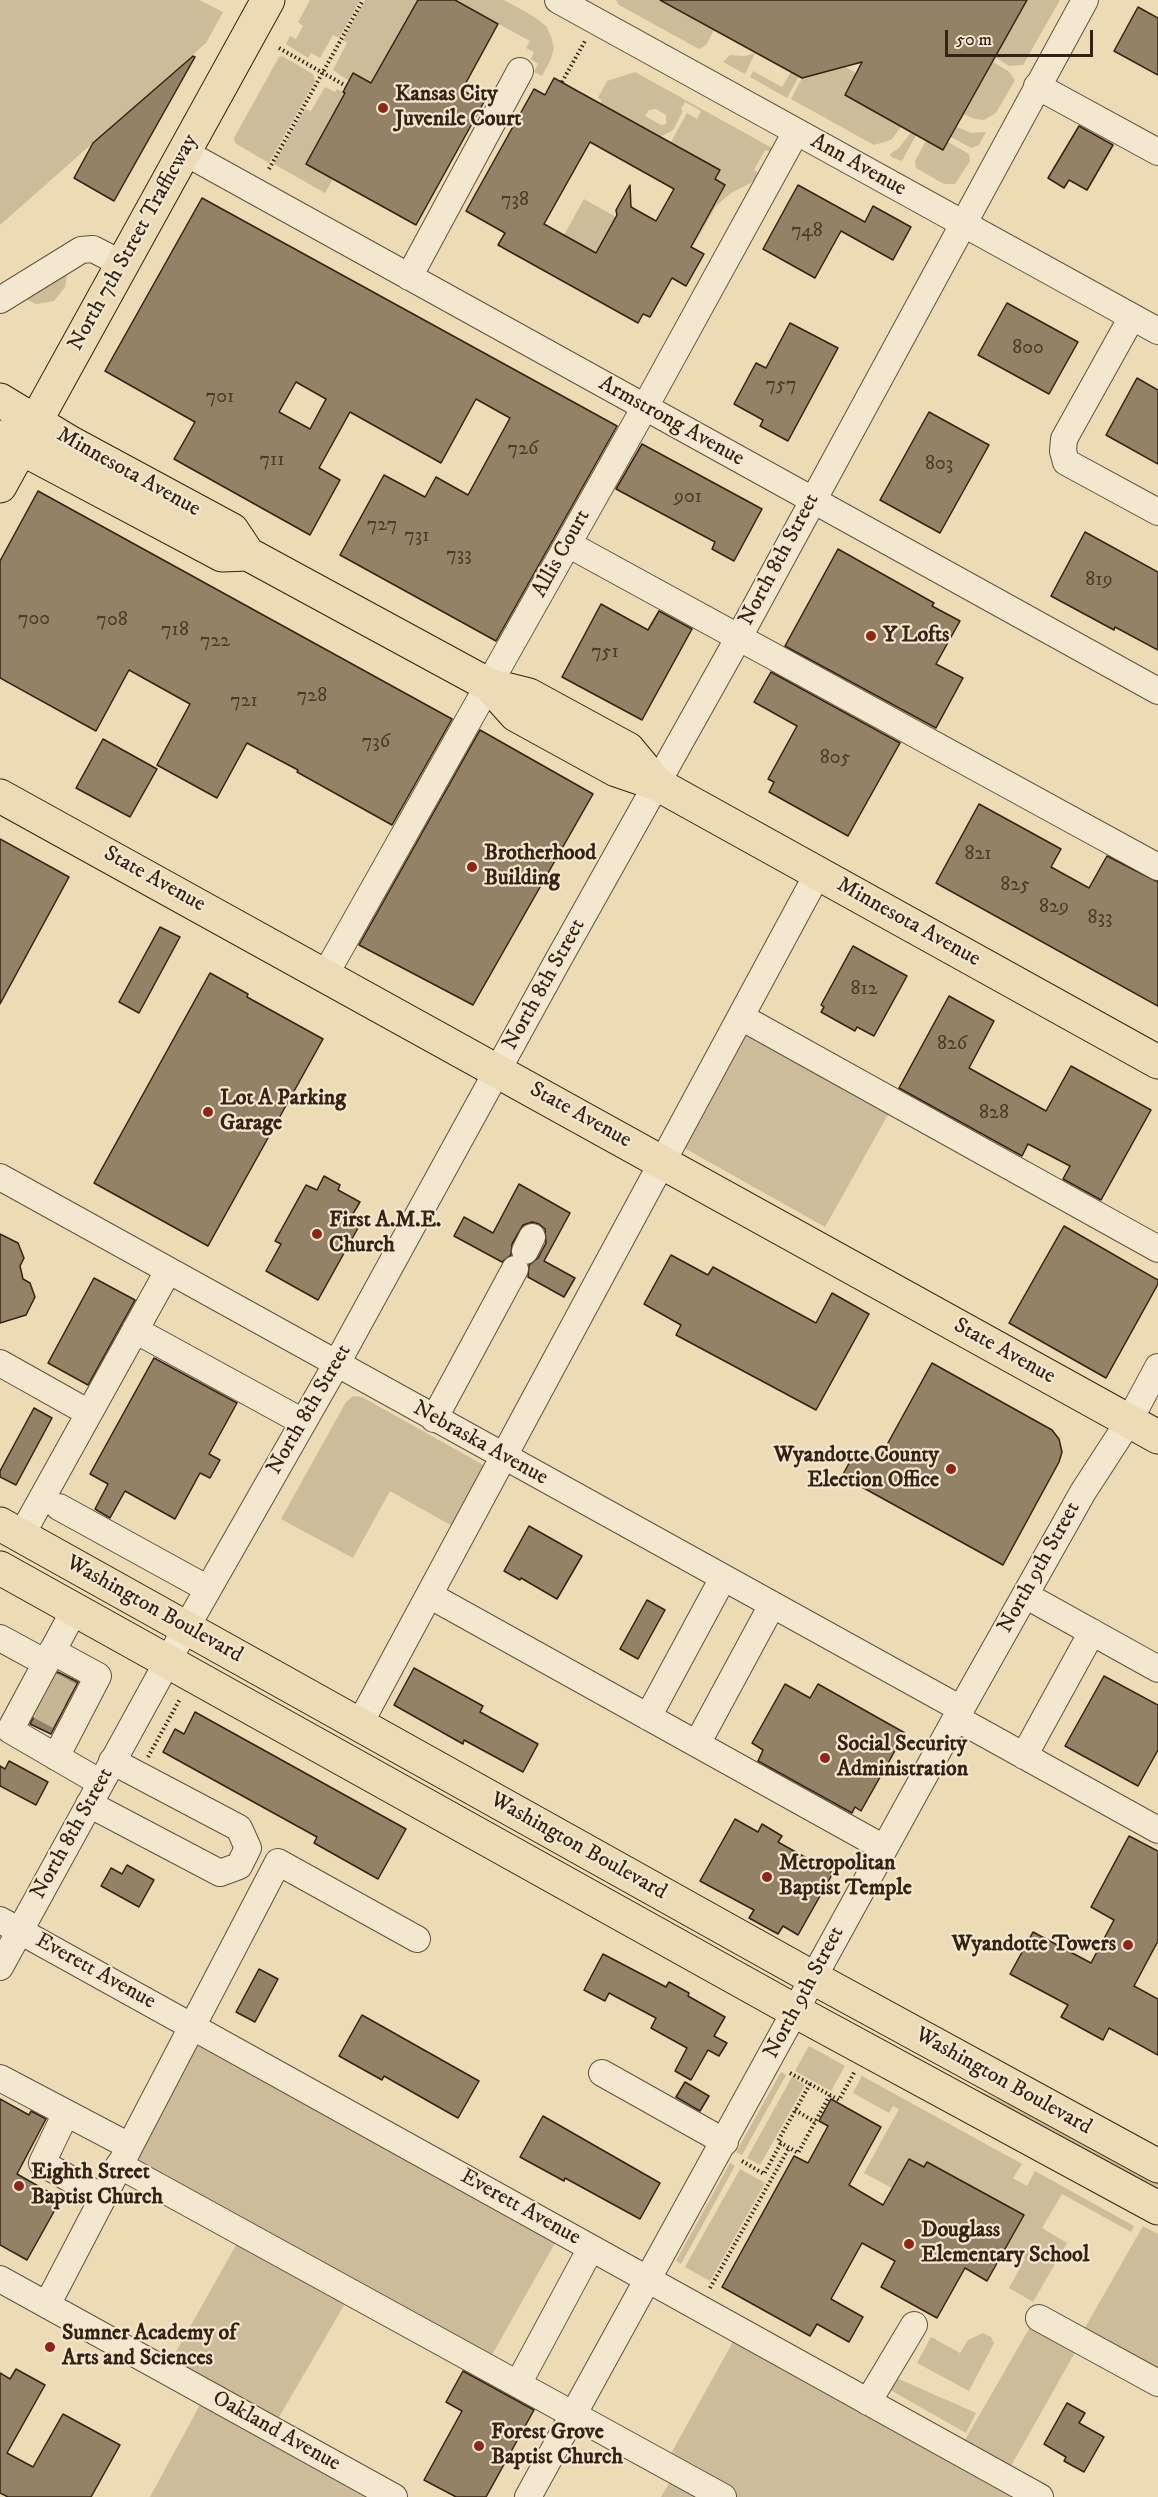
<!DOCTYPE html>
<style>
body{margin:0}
#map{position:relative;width:1158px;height:2497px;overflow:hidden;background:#ecdbb5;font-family:"IM FELL DW Pica",serif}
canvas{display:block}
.scale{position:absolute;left:945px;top:30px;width:148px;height:27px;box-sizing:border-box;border:3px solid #352212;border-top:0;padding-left:8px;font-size:18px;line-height:21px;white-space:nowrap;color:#352212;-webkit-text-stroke:4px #f3e8cf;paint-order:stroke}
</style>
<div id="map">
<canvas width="1158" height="2497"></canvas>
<div class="scale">50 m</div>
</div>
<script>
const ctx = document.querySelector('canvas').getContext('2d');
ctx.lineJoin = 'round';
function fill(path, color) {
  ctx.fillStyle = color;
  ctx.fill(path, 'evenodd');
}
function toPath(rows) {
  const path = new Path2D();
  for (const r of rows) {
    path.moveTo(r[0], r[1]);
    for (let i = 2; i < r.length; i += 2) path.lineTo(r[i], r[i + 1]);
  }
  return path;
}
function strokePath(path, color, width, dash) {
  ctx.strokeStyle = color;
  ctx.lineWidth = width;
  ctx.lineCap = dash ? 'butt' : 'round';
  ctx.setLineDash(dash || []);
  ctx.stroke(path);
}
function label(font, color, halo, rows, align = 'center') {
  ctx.font = font + ' "IM FELL DW Pica",serif';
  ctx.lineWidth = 4.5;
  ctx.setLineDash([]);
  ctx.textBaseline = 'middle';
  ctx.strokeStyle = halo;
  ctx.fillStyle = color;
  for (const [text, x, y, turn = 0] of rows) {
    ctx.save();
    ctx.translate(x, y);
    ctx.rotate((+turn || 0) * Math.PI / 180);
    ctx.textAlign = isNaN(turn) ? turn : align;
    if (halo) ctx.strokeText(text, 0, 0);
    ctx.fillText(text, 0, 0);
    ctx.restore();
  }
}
fill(toPath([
 [0,0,199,0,223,12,206,43,0,225],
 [310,0,360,0,339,38,333,35,320,58,311,53,308,58,286,44,290,36,296,39,303,26,298,22],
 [365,0,418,0,371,83,349,81,333,70,347,43,343,40],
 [455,0,504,0,533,16,546,26,551,36,554,48,551,59,542,76,534,72,538,64,531,59,534,52,526,48,530,41],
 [616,0,660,0,714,30,706,45,699,49,619,5],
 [1027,0,1060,0,1023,65,1009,66,995,57],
 [755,53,745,74,723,62,730,55,745,56],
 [282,56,313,74,315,81,269,163,235,143,234,138,279,57],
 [832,59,856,73,845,95,901,127,891,140,874,145,791,99,802,78,825,72],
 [993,62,1008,71,1015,80,996,113,984,120,975,119,964,114],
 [753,71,782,87,791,72,799,76,787,98,750,77],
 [635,72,772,148,771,152,765,150,754,170,759,173,754,181,731,193,716,206,692,248,725,185,715,179,720,170,671,142,687,113,697,119,701,111,685,102,681,109,683,111,673,130,660,137,600,104,602,100,598,98,607,81],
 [656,109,666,115,666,124,661,125,645,116,649,110],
 [325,87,335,92,337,89,345,93,306,164,333,179,325,193,274,164,305,109,311,111],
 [957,127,971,133,986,132,979,145,971,148,951,137],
 [911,132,916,135,902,161,891,157,890,154,899,148],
 [926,141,943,150,948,142,969,154,970,161,955,184,944,184,916,168,915,161],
 [584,199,616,217,596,253,564,235],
 [67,275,65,287,54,301,36,304,25,299],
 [742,1030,890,1111,825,1227,679,1145],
 [353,1396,362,1397,487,1467,454,1527,390,1491,353,1558,281,1519,346,1402],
 [189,2041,555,2243,488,2362,354,2288,278,2419,172,2359,240,2238,124,2159],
 [809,2046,845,2066,831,2091,795,2071],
 [781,2072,786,2075,742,2155,736,2152],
 [862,2076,1022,2164,1013,2178,1027,2186,1035,2171,1134,2226,1131,2232,1062,2194,1042,2228,1067,2243,1033,2302,1009,2288,1025,2259,1005,2247,1023,2215,927,2162,924,2167,909,2159,892,2188,864,2173,899,2109,893,2106,889,2113,853,2093],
 [792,2077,805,2085,760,2165,747,2158],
 [968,2086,1012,2105,1158,2183,1158,2198],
 [730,2163,735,2166,681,2264,676,2261],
 [740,2169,765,2183,710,2281,685,2267],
 [1143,2226,1158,2234,1158,2375,1082,2333],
 [1033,2322,1078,2347,1011,2466,965,2440],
 [983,2333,991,2337,994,2343,969,2391,917,2363,931,2337,960,2353,968,2340],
 [734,2340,1019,2497,737,2497,668,2459],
 [892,2376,976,2413,966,2433,885,2387],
 [201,2403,370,2497,150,2497],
 [672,2478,706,2497,661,2497]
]), '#cdbc99');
const building = toPath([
 [418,0,455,0,498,24,462,90,484,102,416,225,306,164,345,93,343,92,353,73,371,83,418,0],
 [660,0,1027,0,943,150,845,95,862,62,802,78,660,0],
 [1138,7,1158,18,1158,75,1114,51,1138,7],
 [193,56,195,57,114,201,74,178,93,143,193,56],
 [554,78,720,170,715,179,725,185,691,247,704,254,686,286,672,278,650,317,643,314,638,323,498,245,505,233,466,211,534,89,545,95,554,78],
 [590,142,674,189,656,221,631,207,630,185,616,210,617,215,596,253,544,224,590,142],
 [1079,126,1113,145,1087,190,1069,180,1064,188,1048,178,1079,126],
 [798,185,865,222,873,206,911,227,893,260,841,231,815,278,763,249,798,185],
 [202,198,617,426,496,641,340,555,384,475,425,497,436,477,468,495,510,418,476,399,441,463,350,412,319,468,340,480,310,535,174,459,195,422,105,371,202,198],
 [296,382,326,399,310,429,279,412,296,382],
 [1007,303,1078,342,1049,394,978,355,1007,303],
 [790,323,838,348,788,441,760,426,763,420,734,404,756,363,766,368,790,323],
 [1137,378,1158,390,1158,464,1106,435,1137,378],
 [929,412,989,445,940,533,880,500,929,412],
 [642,444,762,509,734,561,712,549,715,542,616,489,642,444],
 [38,491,452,719,392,825,297,772,298,770,247,743,217,798,157,765,190,704,129,670,96,731,0,678,0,561,38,491],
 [1085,532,1158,572,1158,650,1115,627,1114,630,1051,596,1085,532],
 [838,549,934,603,932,606,960,621,936,664,963,678,936,728,785,646,838,549],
 [601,604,648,630,659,611,692,629,642,720,562,677,601,604],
 [771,672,900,743,848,836,769,792,774,782,768,779,797,726,754,702,771,672],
 [480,730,593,794,473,1005,359,945,480,730],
 [103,739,157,769,130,817,76,788,103,739],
 [979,804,1061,849,1051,867,1089,888,1107,856,1158,882,1158,1006,936,883,979,804],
 [0,839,69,877,0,1004,0,839],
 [160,927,180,937,139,1013,119,1002,160,927],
 [853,946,907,976,874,1036,857,1027,855,1031,821,1012,824,1007,821,1005,853,946],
 [210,973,248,994,247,997,323,1039,208,1246,94,1183,210,973],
 [949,996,994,1021,969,1068,1046,1111,1071,1066,1151,1110,1101,1200,1063,1179,1070,1166,1028,1144,1022,1156,899,1088,949,996],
 [324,1176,340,1185,338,1190,360,1202,348,1222,358,1228,318,1300,266,1271,281,1244,275,1241,306,1185,317,1190,324,1176],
 [519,1184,570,1213,544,1261,575,1278,564,1297,528,1277,529,1265,538,1258,546,1243,545,1229,539,1224,532,1222,523,1225,512,1244,511,1255,502,1262,454,1236,464,1217,493,1233,519,1184],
 [1064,1226,1158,1280,1158,1284,1106,1378,1009,1323,1064,1226],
 [0,1234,18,1243,24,1258,20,1266,23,1279,30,1283,35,1297,26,1315,0,1323,0,1234],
 [671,1255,708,1275,713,1267,816,1323,832,1293,869,1314,816,1410,676,1335,681,1325,644,1304,671,1255],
 [94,1278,135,1300,88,1385,48,1363,94,1278],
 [154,1358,237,1403,209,1454,220,1460,210,1478,200,1473,175,1519,125,1491,110,1518,95,1509,108,1484,90,1474,154,1358],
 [932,1363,1052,1430,1059,1439,1062,1452,1059,1462,1003,1565,842,1476,857,1449,878,1461,932,1363],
 [34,1408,52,1418,16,1485,0,1477,0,1471,34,1408],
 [529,1526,582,1556,557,1599,521,1578,520,1580,504,1571,529,1526],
 [647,1600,665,1610,638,1659,620,1649,647,1600],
 [414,1668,483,1706,480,1712,538,1744,523,1772,464,1740,463,1744,394,1705,414,1668],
 [58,1672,78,1682,51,1734,30,1724,58,1672],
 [1104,1676,1158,1705,1158,1750,1138,1786,1065,1746,1104,1676],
 [785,1684,810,1698,818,1684,905,1733,861,1811,855,1807,852,1813,758,1761,763,1750,752,1743,785,1684],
 [195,1712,406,1829,378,1879,314,1843,317,1837,163,1752,175,1729,184,1734,195,1712],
 [9,1761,48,1782,36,1805,0,1786,0,1766,5,1769,9,1761],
 [735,1819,758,1832,762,1824,782,1836,778,1842,833,1873,798,1935,783,1926,778,1934,749,1918,754,1910,700,1881,735,1819],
 [1129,1836,1158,1851,1158,1941,1134,1986,1158,1999,1158,2055,1109,2028,1103,2040,1061,2017,1068,2005,1010,1974,1033,1932,1091,1963,1114,1920,1091,1907,1129,1836],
 [127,1865,154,1880,139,1907,101,1886,111,1868,122,1874,127,1865],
 [603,1954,666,1987,669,1982,689,1993,688,1996,725,2017,714,2036,727,2043,719,2056,708,2050,691,2080,675,2071,687,2048,651,2028,656,2018,609,1993,605,2001,584,1990,603,1954],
 [259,1969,278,1979,255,2022,236,2012,259,1969],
 [362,2015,479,2081,458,2118,384,2076,382,2080,339,2056,362,2015],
 [685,2082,709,2096,700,2111,676,2097,685,2082],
 [0,2099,29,2115,31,2111,46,2119,17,2174,61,2199,27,2260,0,2245,0,2099],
 [831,2099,881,2127,849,2185,883,2205,909,2159,924,2167,927,2162,1024,2215,987,2281,965,2268,937,2318,881,2287,895,2261,862,2243,831,2299,863,2317,849,2342,817,2324,810,2336,722,2287,794,2156,808,2163,828,2126,819,2121,831,2099],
 [543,2116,660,2183,640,2219,565,2178,564,2181,520,2157,543,2116],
 [16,2369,45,2385,7,2453,33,2467,63,2414,120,2445,91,2497,8,2497,0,2493,0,2373,10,2379,16,2369],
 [463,2371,534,2410,486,2497,456,2497,424,2480,462,2411,446,2402,463,2371],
 [1067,2403,1085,2413,1079,2423,1104,2437,1084,2472,1064,2461,1066,2457,1044,2444,1067,2403]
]);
fill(building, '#948267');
strokePath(building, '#352212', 1.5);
strokePath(toPath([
 [47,1683,71,1696],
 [36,1704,60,1717]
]), '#c7b694', 26, [26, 13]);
const minor = toPath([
 [558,0,1158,331],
 [1037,86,1158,152],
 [184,152,1158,691],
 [409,277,520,71],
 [0,300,81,250,93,249,122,264],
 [1132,317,1064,439,1063,451,1066,462,1158,512],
 [568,544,1158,867],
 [325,975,645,407,796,132],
 [741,1017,1158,1249],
 [0,1177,961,1709],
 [525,1251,532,1237],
 [135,1330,303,1422],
 [0,1363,89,1413],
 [434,1419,515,1269],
 [59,1507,208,1589],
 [21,1536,168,1271],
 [429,1595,884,1848],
 [1025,1595,1158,1669],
 [75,1609,10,1730,101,1783],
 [0,1638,46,1663],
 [52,1651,98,1676,56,1757],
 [648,1717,723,1578],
 [956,1718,1158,1830],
 [359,1725,818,873],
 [697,1744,772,1605],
 [1024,1756,1092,1632],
 [89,1804,220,1873,239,1866,248,1848,239,1828,112,1761],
 [0,1920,1040,2497],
 [0,1967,186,1628,337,1363,557,962,739,637,1085,0],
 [602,2073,725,2142],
 [0,2078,129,2146],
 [66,2113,42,2163,102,2197],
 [119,2165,723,2497],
 [0,2279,394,2497],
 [47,2305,278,1862,417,1939],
 [1039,2318,1158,2383],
 [518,2384,591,2248],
 [868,2402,914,2325],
 [528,2497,961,1709,1083,1492,1129,1421,1158,1367]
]);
const major = toPath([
 [0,400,71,443,232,530,248,554,489,685,529,695,628,749,657,784],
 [0,437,222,555,248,554],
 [0,486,268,0],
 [489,685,516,715,616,770,657,784,1158,1062],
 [0,796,1158,1437],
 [0,1524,799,1970,1158,2166],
 [0,1568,795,2011,1158,2208]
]);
strokePath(minor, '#63503b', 28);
strokePath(major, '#352212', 35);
strokePath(toPath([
 [279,48,346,86],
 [562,82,585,41],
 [269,169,363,0],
 [148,1757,180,1699],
 [790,2073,839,2100,855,2071],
 [810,2084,778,2141,798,2153,830,2095],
 [795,2110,815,2122],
 [742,2161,764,2174,781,2143],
 [710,2288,789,2148]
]), '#352212', 4, [1.5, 3]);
strokePath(minor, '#f3e8cf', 26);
strokePath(major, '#ecdbb5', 33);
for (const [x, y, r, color] of [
 [383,108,6,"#8f2418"],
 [871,636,6,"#8f2418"],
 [472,867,6,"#8f2418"],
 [208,1112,6,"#8f2418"],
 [317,1234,6,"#8f2418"],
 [951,1469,6,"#8f2418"],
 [825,1758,6,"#8f2418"],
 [767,1877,6,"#8f2418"],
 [1128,1945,6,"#8f2418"],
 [19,2186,6,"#8f2418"],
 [909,2244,6,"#8f2418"],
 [50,2347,6,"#8f2418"],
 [479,2446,6,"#8f2418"]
]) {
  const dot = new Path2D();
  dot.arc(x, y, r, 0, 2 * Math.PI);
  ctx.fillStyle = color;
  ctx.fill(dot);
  strokePath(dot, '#f3e8cf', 2);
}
label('20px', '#4d3a27', null, [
 ["738",515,201],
 ["748",807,232],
 ["800",1028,349],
 ["757",781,386],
 ["701",220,398],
 ["726",523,450],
 ["711",272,461],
 ["803",939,465],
 ["901",688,498],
 ["727",382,526],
 ["731",417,537],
 ["733",459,556],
 ["819",1099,581],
 ["700",34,620],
 ["708",112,621],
 ["718",175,631],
 ["722",215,642],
 ["751",605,653],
 ["728",312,697],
 ["721",244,702],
 ["736",376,743],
 ["805",835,759],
 ["821",978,855],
 ["825",1015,886],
 ["829",1054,908],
 ["833",1100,919],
 ["812",864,990],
 ["826",952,1045],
 ["828",994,1114]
]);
label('bold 22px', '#352212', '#f3e8cf', [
 ["Kansas City",395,95],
 ["Juvenile Court",395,120],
 ["Y Lofts",883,636],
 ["Brotherhood",484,854],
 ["Building",484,879],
 ["Lot A Parking",220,1099],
 ["Garage",220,1124],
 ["First A.M.E.",329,1221],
 ["Church",329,1246],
 ["Wyandotte County",939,1456,"right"],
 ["Election Office",939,1481,"right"],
 ["Social Security",837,1745],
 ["Administration",837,1770],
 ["Metropolitan",779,1864],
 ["Baptist Temple",779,1889],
 ["Wyandotte Towers",1116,1945,"right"],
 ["Eighth Street",31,2173],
 ["Baptist Church",31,2198],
 ["Douglass",921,2231],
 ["Elementary School",921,2256],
 ["Sumner Academy of",62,2334],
 ["Arts and Sciences",62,2359],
 ["Forest Grove",491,2433],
 ["Baptist Church",491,2458]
], 'left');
label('22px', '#352212', '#f3e8cf', [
 ["Ann Avenue",858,166,29],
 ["North 7th Street Trafficway",134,243,-61],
 ["Armstrong Avenue",671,422,29],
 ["Minnesota Avenue",128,473,29],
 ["Allis Court",562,554,-61],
 ["North 8th Street",780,560,-62],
 ["State Avenue",154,880,29],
 ["Minnesota Avenue",908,923,29],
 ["North 8th Street",545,985,-61],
 ["State Avenue",580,1116,29],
 ["State Avenue",1004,1352,29],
 ["North 8th Street",310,1410,-60],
 ["Nebraska Avenue",480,1444,29],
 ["North 9th Street",1040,1568,-61],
 ["Washington Boulevard",154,1610,29],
 ["North 8th Street",73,1834,-61],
 ["Washington Boulevard",578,1847,29],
 ["Everett Avenue",95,1972,29],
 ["North 9th Street",805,1993,-62],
 ["Washington Boulevard",1003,2082,29],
 ["Everett Avenue",520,2208,29],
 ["Oakland Avenue",276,2432,29]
]);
</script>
